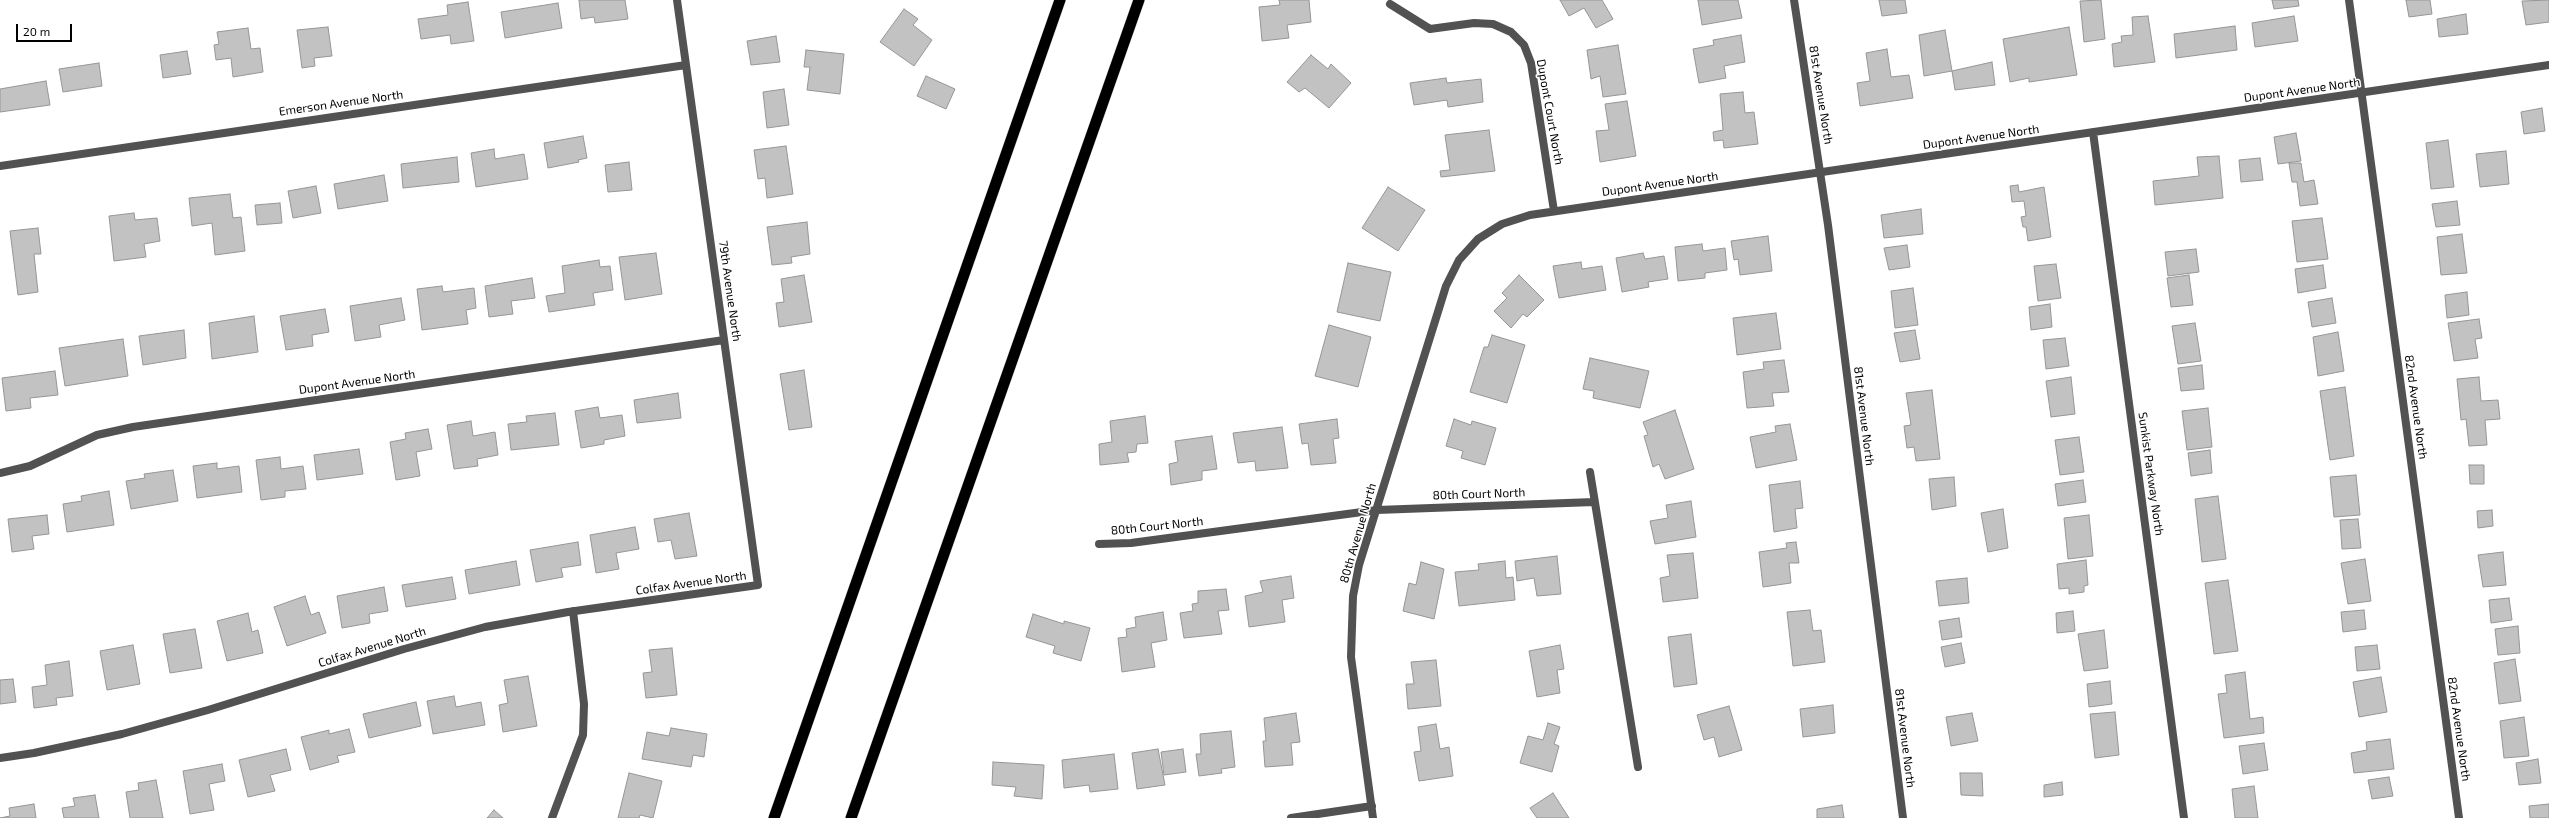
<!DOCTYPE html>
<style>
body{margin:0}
#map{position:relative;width:2549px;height:818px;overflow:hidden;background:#fff;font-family:"Exo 2",sans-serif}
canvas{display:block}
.scale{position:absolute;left:16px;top:24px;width:56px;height:18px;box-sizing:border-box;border:2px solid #000;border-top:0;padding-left:5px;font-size:12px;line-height:14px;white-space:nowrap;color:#000;-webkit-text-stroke:3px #fff;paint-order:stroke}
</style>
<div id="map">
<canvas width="2549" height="818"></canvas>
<div class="scale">20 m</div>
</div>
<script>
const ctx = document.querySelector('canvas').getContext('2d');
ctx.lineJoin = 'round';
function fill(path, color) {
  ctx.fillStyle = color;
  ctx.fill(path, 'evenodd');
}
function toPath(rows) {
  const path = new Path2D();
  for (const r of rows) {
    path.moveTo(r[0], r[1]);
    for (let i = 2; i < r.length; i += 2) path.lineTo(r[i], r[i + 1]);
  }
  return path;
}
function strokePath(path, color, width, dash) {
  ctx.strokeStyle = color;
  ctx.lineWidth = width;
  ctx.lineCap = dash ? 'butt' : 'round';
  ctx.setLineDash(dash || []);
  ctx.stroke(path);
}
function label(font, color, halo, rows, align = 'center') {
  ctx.font = font + ' "Exo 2",sans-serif';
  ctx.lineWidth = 3;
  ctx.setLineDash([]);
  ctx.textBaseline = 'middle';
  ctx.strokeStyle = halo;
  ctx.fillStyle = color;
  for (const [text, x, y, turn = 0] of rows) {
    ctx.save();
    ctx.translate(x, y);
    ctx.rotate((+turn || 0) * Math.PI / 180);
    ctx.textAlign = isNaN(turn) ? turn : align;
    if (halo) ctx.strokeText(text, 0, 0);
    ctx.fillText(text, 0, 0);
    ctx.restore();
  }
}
const building = toPath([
 [579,0,625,0,628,19,595,23,594,17,581,19,579,0],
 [1279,0,1309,0,1311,22,1287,25,1289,38,1262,41,1259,7,1280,5,1279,0],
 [1560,0,1602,0,1613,19,1596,28,1584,8,1569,16,1560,0],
 [1698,0,1738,0,1742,18,1702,25,1698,0],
 [1879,0,1905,0,1907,13,1882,16,1879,0],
 [2101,0,2105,39,2084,42,2080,1,2101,0],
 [2272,0,2298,0,2299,6,2274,9,2272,0],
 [2406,0,2430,0,2432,14,2409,17,2406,0],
 [2549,0,2549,22,2526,25,2522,1,2549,0],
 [468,2,474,41,451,44,450,35,421,39,418,19,448,15,447,5,468,2],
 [558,3,562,28,505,38,501,12,558,3],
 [904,9,918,19,913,25,932,40,914,66,880,42,904,9],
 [2466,14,2468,34,2439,37,2437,19,2466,14],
 [2148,16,2155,62,2114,67,2112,44,2122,42,2121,36,2133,35,2132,17,2148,16],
 [2294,16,2298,41,2255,47,2252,23,2294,16],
 [2235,26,2237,50,2176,58,2174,34,2235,26],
 [328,27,332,56,314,58,315,66,302,68,297,30,328,27],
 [2069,27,2077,75,2029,82,2029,78,2010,82,2003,39,2069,27],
 [248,28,251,49,260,48,263,72,233,77,231,58,216,60,214,45,219,44,217,32,248,28],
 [1945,30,1952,71,1924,76,1919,35,1945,30],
 [1741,35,1745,62,1724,66,1726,78,1699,83,1693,49,1714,45,1713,40,1741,35],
 [776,36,780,62,751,65,747,41,776,36],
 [1618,45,1626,94,1603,97,1600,76,1591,79,1587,50,1618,45],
 [1887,49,1891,77,1909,75,1913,98,1860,106,1857,83,1870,81,1866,53,1887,49],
 [806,50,844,54,840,94,807,90,810,67,804,67,806,50],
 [187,51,191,74,163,78,160,55,187,51],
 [1311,55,1328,69,1331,64,1351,83,1329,108,1305,88,1299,92,1287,82,1311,55],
 [1992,62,1995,85,1955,90,1952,71,1992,62],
 [99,63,102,86,63,92,59,69,99,63],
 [926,76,955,89,946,109,917,96,926,76],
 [1446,78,1447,83,1481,79,1483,102,1448,107,1447,100,1414,105,1410,83,1446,78],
 [46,81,50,105,0,112,0,89,46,81],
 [784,89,789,125,767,128,763,92,784,89],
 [1743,92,1745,113,1754,112,1758,144,1724,148,1723,140,1714,141,1713,132,1723,130,1720,94,1743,92],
 [1627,101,1636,156,1600,162,1596,131,1609,130,1605,104,1627,101],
 [2542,108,2545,131,2524,134,2521,112,2542,108],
 [1489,130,1495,171,1441,177,1440,171,1450,170,1445,135,1489,130],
 [2296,133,2301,161,2278,164,2274,137,2296,133],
 [583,136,587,158,578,160,579,162,548,168,544,143,583,136],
 [2448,140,2454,187,2431,189,2426,143,2448,140],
 [786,146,793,194,767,198,765,178,758,179,754,150,786,146],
 [494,149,495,159,524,154,528,179,476,187,471,153,494,149],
 [2506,151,2509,184,2480,187,2476,154,2506,151],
 [2219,156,2223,198,2155,205,2153,181,2199,176,2197,157,2219,156],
 [457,157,459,182,403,188,401,164,457,157],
 [2260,158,2263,180,2241,182,2239,160,2260,158],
 [629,162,632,190,608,192,605,165,629,162],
 [2289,163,2301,163,2304,182,2314,180,2318,204,2300,206,2297,182,2292,182,2289,163],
 [384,175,388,201,338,209,334,184,384,175],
 [2018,185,2019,192,2044,187,2051,237,2028,241,2026,227,2023,227,2021,217,2026,216,2024,201,2012,202,2010,186,2018,185],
 [316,186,321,213,293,218,288,191,316,186],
 [1388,187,1425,210,1398,251,1362,228,1388,187],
 [230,194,233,218,241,217,245,251,215,255,212,223,192,226,189,198,230,194],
 [2457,201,2460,225,2436,227,2432,204,2457,201],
 [280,203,282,223,257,225,255,205,280,203],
 [1921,209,1923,234,1884,238,1881,215,1921,209],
 [134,213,135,220,157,218,160,241,144,244,146,257,114,261,109,216,134,213],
 [2322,218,2328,259,2297,262,2292,221,2322,218],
 [807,222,810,254,791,257,792,263,772,265,767,227,807,222],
 [38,228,41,254,34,254,38,292,18,295,10,231,38,228],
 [2462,234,2467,273,2441,275,2437,237,2462,234],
 [1768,236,1772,271,1740,275,1738,259,1734,260,1731,241,1768,236],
 [1702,244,1703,251,1725,248,1727,270,1705,273,1705,278,1678,281,1675,247,1702,244],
 [1907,245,1910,267,1889,270,1884,248,1907,245],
 [2196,249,2199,272,2168,276,2165,252,2196,249],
 [656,253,662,294,625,300,619,257,656,253],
 [1643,253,1645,259,1664,256,1668,279,1648,282,1649,287,1622,292,1616,258,1643,253],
 [599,260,600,267,610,266,613,290,593,293,595,305,549,312,546,296,565,293,562,266,599,260],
 [1581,262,1582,269,1602,266,1606,290,1559,298,1553,266,1581,262],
 [1348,263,1391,272,1380,321,1337,312,1348,263],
 [2056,264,2061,298,2038,301,2034,266,2056,264],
 [2323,265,2326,288,2298,293,2295,269,2323,265],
 [804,275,812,322,779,327,776,303,784,302,781,279,804,275],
 [1519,275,1544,300,1527,317,1523,314,1511,328,1494,311,1507,298,1502,293,1519,275],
 [2189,275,2193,305,2171,307,2167,278,2189,275],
 [532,278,535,298,511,301,513,314,489,317,485,286,532,278],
 [442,286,443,292,474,288,476,308,466,310,468,324,422,330,417,289,442,286],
 [1913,288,1918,325,1895,328,1891,291,1913,288],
 [2467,292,2469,315,2447,318,2445,295,2467,292],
 [401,298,405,320,379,325,381,337,355,341,350,306,401,298],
 [2332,298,2336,323,2312,327,2308,302,2332,298],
 [2050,304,2052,327,2031,330,2029,307,2050,304],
 [325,309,329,332,312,335,313,346,286,350,280,316,325,309],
 [1776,313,1781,349,1737,355,1733,318,1776,313],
 [254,316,258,352,212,359,209,323,254,316],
 [2479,319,2482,338,2475,339,2478,358,2454,361,2448,323,2479,319],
 [2195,323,2201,361,2178,364,2172,326,2195,323],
 [1329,325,1371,337,1358,387,1315,376,1329,325],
 [184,330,186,358,143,365,139,336,184,330],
 [1915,330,1920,359,1900,362,1894,333,1915,330],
 [2338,332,2344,371,2318,376,2313,337,2338,332],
 [1492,335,1525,345,1507,403,1470,392,1484,347,1488,347,1492,335],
 [2065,338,2069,366,2046,369,2043,340,2065,338],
 [123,339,128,376,65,386,59,348,123,339],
 [1590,358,1649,371,1640,408,1593,398,1594,391,1583,389,1590,358],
 [1784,360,1789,392,1772,393,1774,406,1747,408,1743,372,1764,369,1763,362,1784,360],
 [2202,365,2204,389,2181,391,2178,368,2202,365],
 [804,370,812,427,789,430,780,374,804,370],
 [55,371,58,395,30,398,31,408,6,411,2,378,55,371],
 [2071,377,2075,414,2051,417,2046,381,2071,377],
 [2479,377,2481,401,2498,400,2500,419,2485,420,2487,445,2469,446,2466,419,2461,420,2457,379,2479,377],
 [2345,387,2354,456,2330,460,2320,391,2345,387],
 [1932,390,1940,459,1916,461,1914,447,1907,448,1904,426,1911,425,1906,393,1932,390],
 [678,393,681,418,637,423,634,400,678,393],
 [598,407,600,418,622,415,625,436,604,440,604,444,581,448,575,411,598,407],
 [2208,408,2212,447,2187,450,2182,411,2208,408],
 [1675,410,1694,469,1665,479,1659,464,1653,467,1644,436,1648,435,1643,422,1675,410],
 [555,413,559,445,511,450,508,424,527,422,526,416,555,413],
 [1145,416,1148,443,1137,444,1136,452,1127,453,1129,462,1100,465,1099,444,1112,442,1110,421,1145,416],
 [1337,419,1339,438,1333,439,1336,463,1311,465,1308,443,1302,444,1299,424,1337,419],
 [1454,419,1471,425,1472,421,1496,428,1485,465,1461,458,1463,451,1446,446,1454,419],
 [471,421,473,436,495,432,498,455,477,459,478,466,454,469,447,425,471,421],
 [1790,424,1797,460,1756,468,1750,437,1776,432,1775,426,1790,424],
 [1282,427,1288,468,1256,471,1255,461,1238,463,1233,433,1282,427],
 [428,429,432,449,416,452,420,476,396,480,390,442,406,439,405,433,428,429],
 [1212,436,1217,469,1202,471,1202,480,1171,485,1169,464,1178,462,1175,441,1212,436],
 [2079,437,2084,472,2060,475,2055,440,2079,437],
 [359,449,363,474,317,480,314,455,359,449],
 [2210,450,2212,473,2191,476,2188,453,2210,450],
 [280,457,281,469,303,466,306,489,285,491,285,497,261,500,256,460,280,457],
 [217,463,217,469,239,466,242,492,197,498,193,466,217,463],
 [2469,465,2484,465,2484,484,2470,484,2469,465],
 [173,470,178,501,131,509,126,481,145,478,144,474,173,470],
 [2356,475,2360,515,2334,517,2330,477,2356,475],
 [1954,477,1956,506,1932,510,1929,479,1954,477],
 [2083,480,2086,502,2058,506,2055,484,2083,480],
 [1800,481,1803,508,1795,509,1797,528,1774,532,1769,485,1800,481],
 [109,491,114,525,67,532,63,504,82,501,81,496,109,491],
 [2218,496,2226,559,2202,562,2195,499,2218,496],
 [1691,501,1696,537,1655,544,1650,521,1668,518,1666,505,1691,501],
 [2003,509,2008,548,1988,552,1981,513,2003,509],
 [2492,510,2493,526,2478,528,2477,511,2492,510],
 [689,513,697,556,675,559,671,540,658,542,654,519,689,513],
 [47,515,49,534,32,536,34,549,12,552,8,519,47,515],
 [2089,515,2093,556,2068,559,2064,518,2089,515],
 [2358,519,2361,548,2342,549,2340,520,2358,519],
 [635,527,639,549,616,553,619,569,596,573,590,535,635,527],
 [578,542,581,565,561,568,563,577,536,582,530,550,578,542],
 [1796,542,1799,563,1789,563,1791,583,1763,587,1759,552,1787,548,1786,543,1796,542],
 [2503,552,2506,585,2483,587,2478,555,2503,552],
 [1693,553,1698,598,1663,602,1660,578,1670,576,1667,555,1693,553],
 [1557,556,1561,594,1537,596,1534,578,1517,581,1515,561,1557,556],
 [2365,559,2371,601,2348,604,2341,563,2365,559],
 [2086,560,2088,585,2084,586,2084,592,2069,594,2069,588,2059,589,2057,564,2086,560],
 [516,561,520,585,469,594,465,570,516,561],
 [1505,561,1506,578,1513,577,1515,600,1459,606,1455,572,1479,570,1478,564,1505,561],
 [1421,562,1444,569,1434,619,1403,611,1409,583,1416,585,1421,562],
 [1291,576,1294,598,1282,600,1285,622,1249,627,1245,596,1263,592,1260,581,1291,576],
 [452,577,456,599,406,607,402,585,452,577],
 [1967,578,1969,603,1939,606,1936,581,1967,578],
 [2228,580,2238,651,2214,654,2205,583,2228,580],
 [384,587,388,611,369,614,370,623,342,628,337,596,384,587],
 [1226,589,1229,610,1218,611,1222,634,1184,638,1180,613,1193,611,1192,604,1198,603,1198,591,1226,589],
 [305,596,311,615,319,612,326,633,287,646,274,607,305,596],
 [2509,598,2512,620,2491,623,2489,600,2509,598],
 [1810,610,1813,631,1821,630,1825,662,1793,666,1787,612,1810,610],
 [2364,610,2366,629,2343,632,2341,612,2364,610],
 [2073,611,2075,631,2057,633,2056,613,2073,611],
 [1163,612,1167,640,1151,643,1155,667,1122,672,1118,638,1127,637,1126,629,1136,627,1135,617,1163,612],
 [248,613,252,632,258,630,263,653,227,661,217,621,248,613],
 [1033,614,1064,624,1064,621,1090,628,1081,661,1053,653,1055,646,1026,637,1033,614],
 [1959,618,1962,637,1942,640,1939,621,1959,618],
 [2518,626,2520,653,2498,655,2495,629,2518,626],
 [195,629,202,668,170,673,163,634,195,629],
 [2104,630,2108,668,2084,671,2078,634,2104,630],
 [1691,634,1697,684,1674,687,1668,637,1691,634],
 [1961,643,1965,663,1945,667,1941,647,1961,643],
 [133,645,140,684,107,690,100,651,133,645],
 [1560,645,1564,669,1557,670,1560,693,1537,697,1529,651,1560,645],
 [2377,645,2380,669,2357,671,2355,647,2377,645],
 [672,648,677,695,646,698,643,673,652,672,649,650,672,648],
 [2515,659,2521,701,2499,704,2494,663,2515,659],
 [1436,660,1441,706,1408,709,1406,684,1414,684,1411,662,1436,660],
 [69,661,73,696,56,698,57,705,34,708,32,687,47,685,45,665,69,661],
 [2245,672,2250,719,2263,717,2264,733,2224,738,2218,694,2227,693,2225,675,2245,672],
 [528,676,537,726,503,732,499,705,508,703,504,680,528,676],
 [2381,677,2387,712,2359,717,2353,682,2381,677],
 [13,679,16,702,0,704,0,680,13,679],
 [2110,681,2112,704,2089,707,2087,684,2110,681],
 [454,696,456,707,481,702,485,725,433,734,427,701,454,696],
 [416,702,421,726,369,738,363,714,416,702],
 [1833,705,1835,733,1803,737,1800,709,1833,705],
 [1729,706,1742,750,1719,757,1714,737,1704,740,1697,715,1729,706],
 [2115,712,2119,755,2095,758,2090,714,2115,712],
 [1296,713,1300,742,1291,743,1293,765,1265,767,1263,741,1266,741,1264,718,1296,713],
 [1972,713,1978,741,1951,746,1946,717,1972,713],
 [2524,717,2529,756,2504,758,2500,721,2524,717],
 [1548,723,1560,727,1554,744,1559,746,1552,772,1520,763,1528,736,1543,740,1548,723],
 [1436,724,1440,749,1449,747,1453,776,1419,781,1414,752,1421,751,1418,727,1436,724],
 [671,728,707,734,704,757,693,755,691,767,642,759,647,732,669,736,671,728],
 [349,729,355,752,337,756,339,762,310,770,301,737,329,730,329,734,349,729],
 [1231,731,1235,767,1221,769,1222,773,1199,776,1196,754,1201,754,1200,734,1231,731],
 [2390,739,2394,769,2354,773,2351,753,2367,750,2366,742,2390,739],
 [2264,743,2268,770,2243,774,2239,746,2264,743],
 [286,749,291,770,270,775,275,791,248,797,239,760,286,749],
 [1158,749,1165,785,1137,789,1132,753,1158,749],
 [1183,749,1186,772,1164,775,1161,752,1183,749],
 [1114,754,1118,789,1090,792,1089,785,1064,788,1062,760,1114,754],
 [2538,759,2541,783,2519,785,2516,763,2538,759],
 [993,762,1044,765,1042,799,1014,796,1016,787,992,785,993,762],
 [222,764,225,781,209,784,214,810,190,814,183,771,222,764],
 [629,773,662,781,653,818,640,815,639,818,618,818,629,773],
 [1960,773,1982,773,1983,796,1961,795,1960,773],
 [2389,777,2393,796,2372,799,2368,780,2389,777],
 [156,780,163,818,130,818,126,792,139,790,138,783,156,780],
 [2062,782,2063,795,2044,797,2044,785,2062,782],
 [2254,786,2258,818,2235,818,2232,789,2254,786],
 [1553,793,1569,818,1537,818,1530,808,1553,793],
 [95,795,99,818,64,818,62,808,75,806,73,798,95,795],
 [34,804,36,818,0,818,10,816,9,808,34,804],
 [2549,804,2549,818,2530,818,2529,806,2549,804],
 [1842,805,1844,818,1817,818,1817,809,1842,805],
 [494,810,503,818,487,818,494,810]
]);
fill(building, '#c2c2c2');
strokePath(building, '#969696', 1);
const trunk = toPath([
 [774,818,1060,0],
 [851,818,1139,0]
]);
strokePath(trunk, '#dbdbdb', 12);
strokePath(toPath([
 [2349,0,2459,818],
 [1390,4,1430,29,1474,23,1493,24,1511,32,1524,45,1531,63,1554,211],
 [2093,132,2184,818],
 [0,166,686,65],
 [1590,472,1638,767],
 [0,473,30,466,97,435,133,427,724,340],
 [1099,544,1131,543,1377,510,1594,502],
 [0,758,34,753,122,734,208,710,404,649,485,627,568,612,758,585,677,0],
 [552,818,583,735,584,704,573,611],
 [1291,818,1372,806],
 [1373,818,1351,657,1353,596,1359,565,1446,286,1459,260,1478,239,1502,224,1530,215,2549,65]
]), '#525252', 8);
strokePath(toPath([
 [1794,0,1828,225,1903,818]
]), '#525252', 8);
strokePath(trunk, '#000', 11);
label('12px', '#000', '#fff', [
 ["Dupont Avenue North",2302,90,-8],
 ["81st Avenue North",1821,95,81],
 ["Emerson Avenue North",341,103,-8],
 ["Dupont Court North",1550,112,80],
 ["Dupont Avenue North",1981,137,-8],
 ["Dupont Avenue North",1660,184,-8],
 ["79th Avenue North",730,291,82],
 ["Dupont Avenue North",357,382,-8],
 ["82nd Avenue North",2416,407,82],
 ["81st Avenue North",1864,416,83],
 ["Sunkist Parkway North",2151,474,82],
 ["80th Court North",1479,494,-2],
 ["80th Court North",1157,526,-6],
 ["80th Avenue North",1358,533,-74],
 ["Colfax Avenue North",691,583,-8],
 ["Colfax Avenue North",372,647,-17],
 ["82nd Avenue North",2459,729,82],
 ["81st Avenue North",1905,738,83]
]);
</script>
